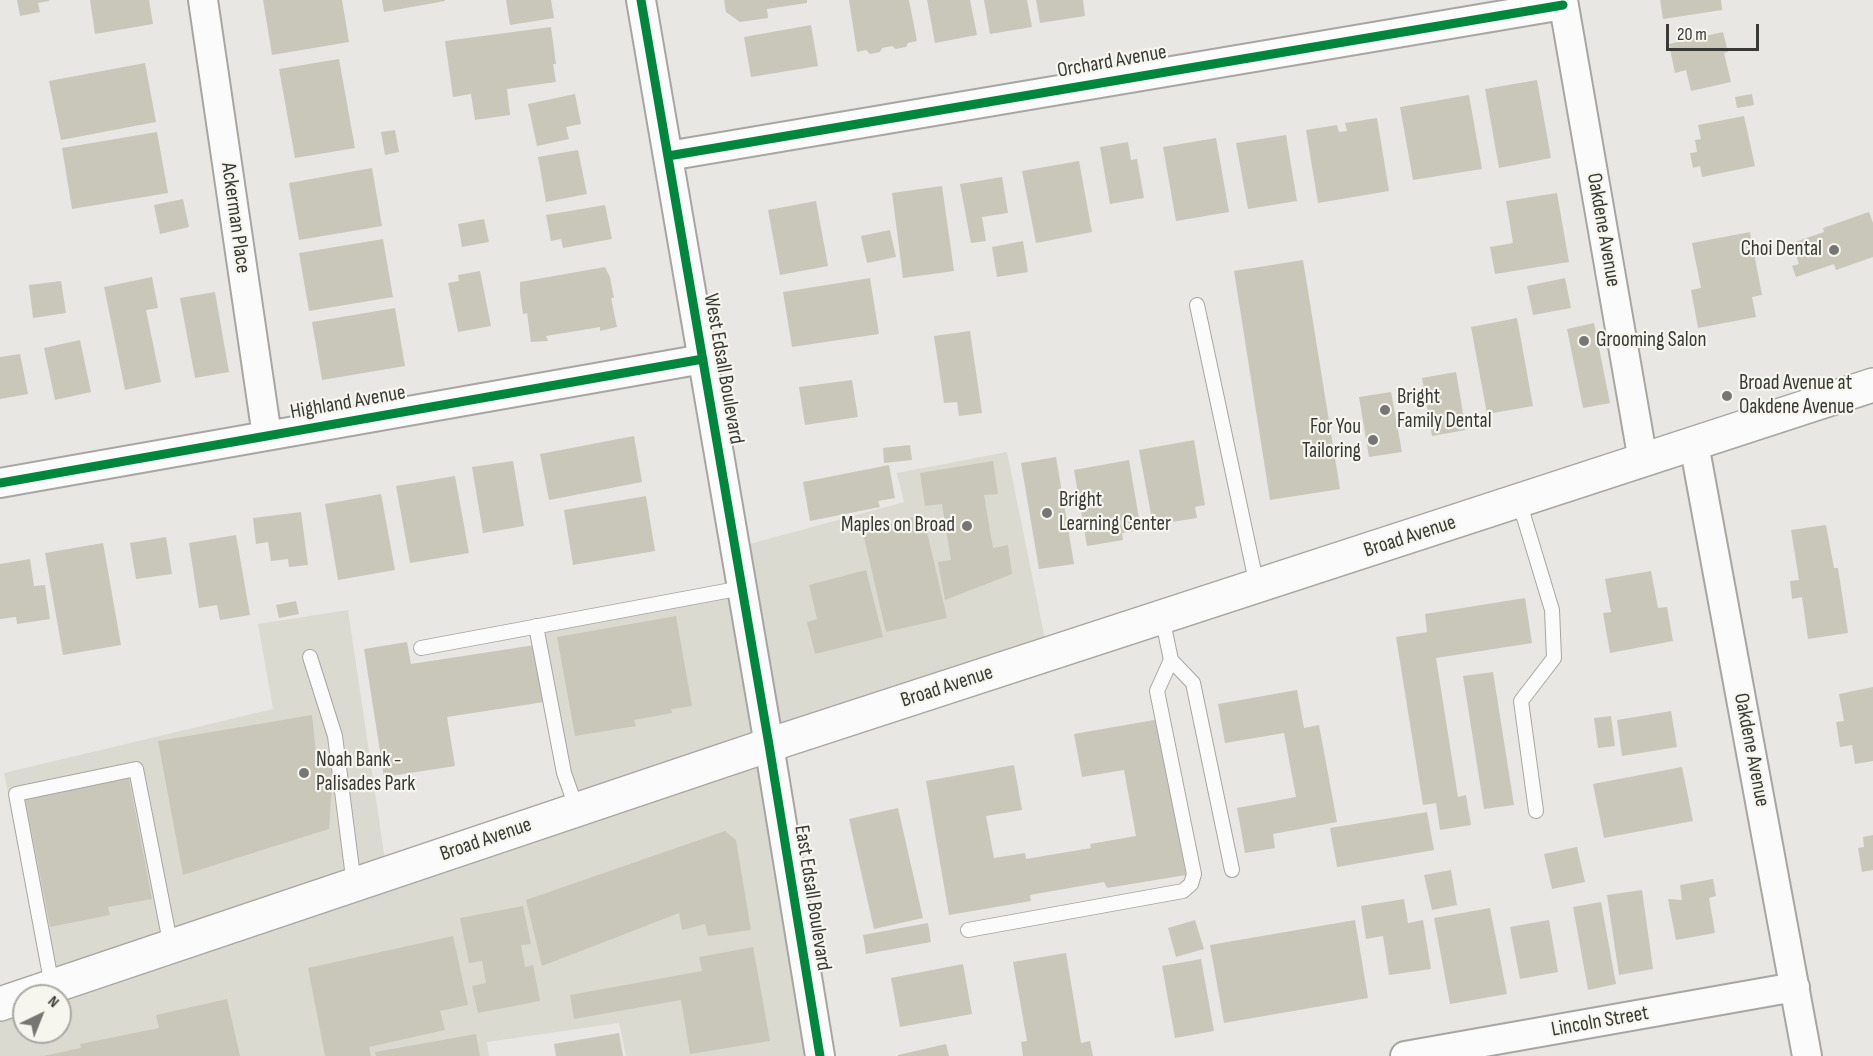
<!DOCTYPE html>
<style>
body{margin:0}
#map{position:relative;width:1873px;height:1056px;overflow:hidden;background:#e8e7e3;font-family:"Sofia Sans Condensed",sans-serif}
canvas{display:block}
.north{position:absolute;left:12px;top:984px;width:60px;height:60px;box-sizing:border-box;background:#f6f6ef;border:2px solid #aaaaa5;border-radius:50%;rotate:43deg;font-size:16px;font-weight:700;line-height:24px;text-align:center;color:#393936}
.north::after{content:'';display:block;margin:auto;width:21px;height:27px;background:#767673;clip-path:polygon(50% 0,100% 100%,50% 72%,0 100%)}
.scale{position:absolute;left:1666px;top:24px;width:93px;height:27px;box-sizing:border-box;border:3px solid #393936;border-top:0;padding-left:8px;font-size:18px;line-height:21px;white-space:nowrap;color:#393936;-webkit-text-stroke:4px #f6f6ef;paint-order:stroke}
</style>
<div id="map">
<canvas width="1873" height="1056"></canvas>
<div class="north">N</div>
<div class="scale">20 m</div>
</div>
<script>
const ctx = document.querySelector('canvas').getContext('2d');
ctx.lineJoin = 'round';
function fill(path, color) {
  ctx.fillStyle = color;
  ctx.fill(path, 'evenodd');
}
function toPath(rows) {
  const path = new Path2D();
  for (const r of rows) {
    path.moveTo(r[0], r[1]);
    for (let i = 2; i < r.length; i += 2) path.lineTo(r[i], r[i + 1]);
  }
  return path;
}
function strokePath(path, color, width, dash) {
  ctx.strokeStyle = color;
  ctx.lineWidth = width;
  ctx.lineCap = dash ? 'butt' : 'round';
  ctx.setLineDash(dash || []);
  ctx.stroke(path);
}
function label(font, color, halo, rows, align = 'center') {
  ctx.font = font + ' "Sofia Sans Condensed",sans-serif';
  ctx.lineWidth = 4.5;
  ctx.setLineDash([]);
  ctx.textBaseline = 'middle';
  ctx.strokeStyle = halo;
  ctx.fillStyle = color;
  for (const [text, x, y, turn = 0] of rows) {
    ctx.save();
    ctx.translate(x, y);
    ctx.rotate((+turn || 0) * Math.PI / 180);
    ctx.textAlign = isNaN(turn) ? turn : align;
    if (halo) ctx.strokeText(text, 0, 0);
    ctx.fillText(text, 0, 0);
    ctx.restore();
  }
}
fill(toPath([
 [1007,452,1048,654,769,745,819,1053,801,1056,626,1056,619,1023,487,1042,489,1056,0,1056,0,1004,24,996,24,1032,60,1032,60,996,48,988,4,773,273,709,258,624,348,610,387,873,577,810,536,626,742,588,735,548,904,502,897,473]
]), '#dbdad1');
fill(toPath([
 [17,0,49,0,49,1,38,3,40,12,20,16],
 [90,0,149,0,153,24,95,34],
 [263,0,342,0,349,42,272,55],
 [382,0,445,0,445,1,384,12],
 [506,0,551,0,554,18,510,25],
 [724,0,807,0,807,3,767,9,768,18,740,22,726,12],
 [849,0,909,0,917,41,908,43,906,47,896,49,892,46,882,48,880,52,870,54,866,50,857,52],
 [927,0,970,0,977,35,935,43],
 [984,0,1027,0,1032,27,990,34],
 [1036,0,1083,0,1085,16,1040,23],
 [1660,0,1721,0,1722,10,1663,19],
 [811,25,818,66,751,77,744,37],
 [551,27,556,64,553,64,556,82,507,89,510,115,475,120,471,94,453,97,445,41],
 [1723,32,1728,52,1724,53,1731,82,1691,91,1686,70,1675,73,1669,44],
 [339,59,355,148,295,158,279,69],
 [145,63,156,122,61,140,49,81],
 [1537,80,1551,158,1499,168,1485,89],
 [575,94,581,124,566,127,569,139,537,146,528,104],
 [1752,94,1754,105,1737,108,1735,97],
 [1469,95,1482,169,1413,180,1400,107],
 [1744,116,1755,166,1702,177,1700,166,1693,168,1690,153,1697,152,1695,140,1701,139,1698,125],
 [1377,118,1389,191,1318,203,1306,130,1337,125,1339,132,1347,131,1345,123],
 [395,130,399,152,385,155,381,132],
 [157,132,168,193,72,209,62,148],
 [1286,135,1297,201,1248,209,1236,143],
 [1216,138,1229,212,1176,221,1163,147],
 [1128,142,1131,160,1137,159,1144,198,1110,204,1100,147],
 [578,150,587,194,546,202,538,157],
 [1079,161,1092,232,1036,243,1022,171],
 [372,168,382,226,299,240,289,183],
 [1002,177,1008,213,982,217,986,241,971,243,960,184],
 [942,186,954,271,903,278,892,193],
 [1557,193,1569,262,1495,274,1490,247,1513,243,1506,201],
 [183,199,189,227,160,234,154,205],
 [816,201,828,266,780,275,768,210],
 [605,205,612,239,563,248,561,239,551,241,546,215],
 [1869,212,1873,223,1873,257,1836,270,1834,264,1796,277,1792,266,1799,264,1792,243,1824,232,1823,228],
 [484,219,489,242,462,247,458,224],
 [890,230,896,257,867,263,861,236],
 [1750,232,1762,295,1752,297,1756,317,1698,328,1691,290,1701,288,1692,243],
 [383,239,393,297,309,311,299,253],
 [1023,241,1028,272,997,277,992,247],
 [1303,260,1340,489,1270,500,1234,271],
 [605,267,610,277,614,298,611,298,617,327,600,331,600,327,546,336,548,341,531,342,527,313,523,314,520,293,520,282],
 [480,271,491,326,458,332,448,283,459,281,458,275],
 [152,277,158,308,146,310,161,382,125,390,104,287],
 [870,278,879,334,792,347,783,292],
 [1565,278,1571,308,1533,315,1527,286],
 [61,281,66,313,33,318,29,285],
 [215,292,229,372,195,378,180,298],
 [395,308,405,366,322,380,312,322],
 [1517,318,1533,406,1487,414,1471,327],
 [1594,323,1610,403,1583,408,1567,329],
 [970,331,982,413,959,416,957,402,944,403,934,336],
 [80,340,91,392,55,400,44,348],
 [20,354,28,394,0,399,0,357],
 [1456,372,1466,430,1432,436,1422,378],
 [852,380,858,417,805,425,799,387],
 [1391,392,1402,452,1369,457,1359,397],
 [634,436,642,482,549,500,540,454],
 [1194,440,1205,505,1195,507,1197,518,1153,525,1139,450],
 [910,445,912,460,884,463,883,448],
 [1056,457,1074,564,1039,569,1021,463],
 [1129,460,1141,530,1122,533,1123,540,1087,546,1074,470],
 [513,461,524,526,483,533,472,467],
 [993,461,998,494,984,495,993,548,1008,545,1012,574,945,600,938,562,951,560,942,504,925,506,920,473],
 [889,465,895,498,878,501,880,507,810,521,803,482],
 [455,476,469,553,410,563,396,486],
 [381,494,395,570,338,580,325,504],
 [646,496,655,551,573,565,564,510],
 [301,512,308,565,289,567,288,559,271,561,268,542,256,544,253,518],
 [923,515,947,618,886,632,862,529],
 [1826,525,1834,568,1838,568,1848,633,1808,639,1802,597,1792,599,1790,581,1799,580,1791,530],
 [236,535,250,615,220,620,217,605,199,608,189,543],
 [166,537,172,574,136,579,130,543],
 [103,543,121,645,63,655,45,553],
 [30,559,34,586,45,585,50,619,17,624,16,617,0,619,0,564],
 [866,570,883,637,815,654,807,622,817,619,809,585],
 [1651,571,1658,608,1667,607,1673,641,1610,653,1603,613,1611,612,1605,579],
 [1525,598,1532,643,1436,658,1458,797,1466,795,1471,825,1440,830,1436,803,1423,805,1396,637,1427,632,1425,614],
 [296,601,299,614,279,618,276,605],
 [676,616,692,706,671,709,672,713,634,720,636,726,575,736,557,637],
 [407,642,411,664,535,645,544,702,447,717,455,766,384,777,364,649],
 [1493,672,1514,805,1484,809,1463,676],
 [1873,687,1873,761,1855,764,1852,745,1840,747,1836,722,1844,721,1839,694],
 [1297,690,1304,728,1319,725,1337,822,1273,834,1275,848,1245,853,1237,808,1296,797,1284,733,1225,743,1218,704],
 [1671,711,1677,747,1622,756,1617,720],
 [312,715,316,753,327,751,333,772,329,829,183,875,158,741],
 [1611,716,1615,746,1598,748,1594,718],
 [1160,719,1186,875,1107,888,1104,882,1030,895,1031,901,949,915,926,781,1014,765,1022,810,986,816,994,858,1025,853,1026,859,1091,848,1090,844,1136,836,1124,770,1082,777,1074,734],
 [1682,767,1693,821,1604,838,1593,784],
 [129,778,152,899,108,907,110,915,50,927,25,798],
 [898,808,923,918,874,929,849,819],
 [1427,812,1434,850,1337,867,1330,828],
 [725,831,736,840,751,930,708,936,705,924,682,930,679,913,542,966,526,900],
 [1873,835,1873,870,1862,872,1858,848,1864,847,1863,837],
 [1577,847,1585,882,1552,889,1544,854],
 [1451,870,1457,905,1432,910,1424,875],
 [1713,879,1716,896,1709,898,1715,933,1676,940,1668,899,1682,900,1680,885],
 [1642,890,1653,969,1619,975,1607,895],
 [1404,899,1408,923,1423,920,1431,969,1389,975,1383,936,1366,939,1361,906],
 [1601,902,1616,984,1588,990,1573,907],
 [523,906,531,944,521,945,525,967,533,965,540,1001,478,1013,472,986,486,983,482,961,469,963,460,918],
 [1490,908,1507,994,1450,1004,1434,918],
 [1195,920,1204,949,1176,957,1168,928],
 [1355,920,1368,998,1224,1023,1210,945],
 [1549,920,1558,972,1520,979,1510,927],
 [928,923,931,942,866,954,863,935],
 [453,936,468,1005,440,1011,445,1030,369,1047,371,1056,325,1056,308,968],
 [753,947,770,1041,690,1054,681,1000,574,1019,570,995,702,971,699,957],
 [1066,953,1081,1043,1090,1041,1093,1056,1023,1056,1021,1042,1027,1041,1013,962],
 [1201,959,1214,1031,1175,1038,1162,966],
 [963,964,972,1014,900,1027,891,978],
 [227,999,240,1056,43,1056,81,1048,80,1044,159,1028,156,1015],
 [619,1033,623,1056,556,1056,554,1044],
 [476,1034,480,1056,376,1056,375,1052],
 [946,1044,949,1056,898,1056,898,1055]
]), '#c9c7ba');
const service = toPath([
 [1197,305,1257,586],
 [1519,501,1552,610,1554,658,1521,701,1536,811],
 [1162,617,1171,660,1193,683,1232,870],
 [536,626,564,773,577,810],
 [421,648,742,588],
 [310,657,335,736,354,885],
 [968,930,1183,891,1191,884,1194,874,1157,691,1171,660],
 [52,986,16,794,136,769,171,947]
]);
const minor = toPath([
 [203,0,267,436],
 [641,0,769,745,820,1056],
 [1563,0,1643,461],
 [668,156,1563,5],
 [1694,444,1807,1056],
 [0,483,703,359],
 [1405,1056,1795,987]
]);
const secondary = toPath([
 [0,1004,769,745,1873,385]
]);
strokePath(service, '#a7a6a3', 16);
strokePath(minor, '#a7a6a3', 32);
strokePath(secondary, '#a7a6a3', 36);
strokePath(service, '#fcfbfb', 14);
strokePath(minor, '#fcfbfb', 28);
strokePath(secondary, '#fcfbfb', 33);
strokePath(toPath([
 [641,0,769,745,820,1056],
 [668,156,1563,5],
 [0,483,703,359]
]), '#00873e', 9);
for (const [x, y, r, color] of [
 [1834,250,6,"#767673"],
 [1584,341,6,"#767673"],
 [1727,396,6,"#767673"],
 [1385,410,6,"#767673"],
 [1373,440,6,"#767673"],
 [1047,513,6,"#767673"],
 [967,526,6,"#767673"],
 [304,773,6,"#767673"]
]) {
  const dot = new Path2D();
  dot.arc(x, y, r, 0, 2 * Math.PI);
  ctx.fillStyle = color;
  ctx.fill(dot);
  strokePath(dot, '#f6f6ef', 2);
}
label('21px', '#393936', '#f6f6ef', [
 ["Orchard Avenue",1112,62,-10],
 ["Ackerman Place",235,218,82],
 ["Oakdene Avenue",1603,230,80],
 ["West Edsall Boulevard",723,369,80],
 ["Highland Avenue",348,403,-10],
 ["Broad Avenue",1410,537,-18],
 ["Broad Avenue",947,687,-18],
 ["Oakdene Avenue",1751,750,79],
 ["Broad Avenue",486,840,-19],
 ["East Edsall Boulevard",812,898,81],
 ["Lincoln Street",1600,1022,-10]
]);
label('21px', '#393936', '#f6f6ef', [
 ["Choi Dental",1822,250,"right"],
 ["Grooming Salon",1596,341],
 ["Broad Avenue at",1739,384],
 ["Oakdene Avenue",1739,408],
 ["Bright",1397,398],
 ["Family Dental",1397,422],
 ["For You",1361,428,"right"],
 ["Tailoring",1361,452,"right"],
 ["Bright",1059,501],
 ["Learning Center",1059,525],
 ["Maples on Broad",955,526,"right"],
 ["Noah Bank -",316,761],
 ["Palisades Park",316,785]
], 'left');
</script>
